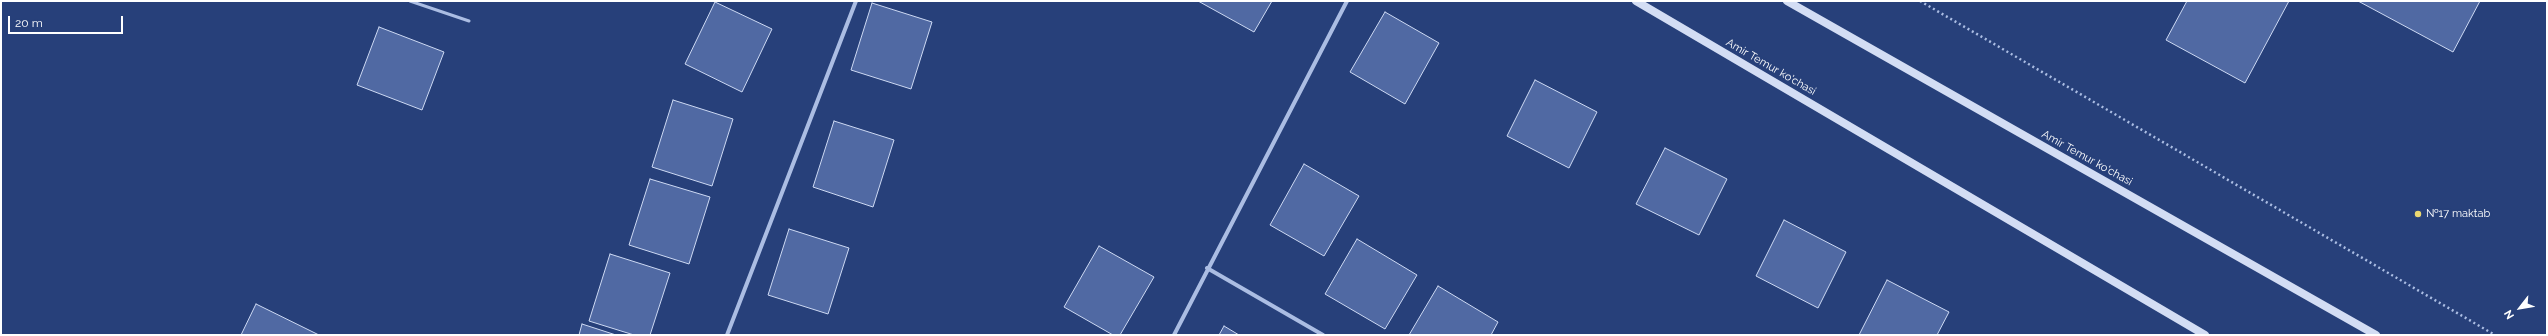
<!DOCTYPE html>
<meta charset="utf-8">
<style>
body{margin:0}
#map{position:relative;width:2548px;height:336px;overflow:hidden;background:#27407a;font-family:Raleway,sans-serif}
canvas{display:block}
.frame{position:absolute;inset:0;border:2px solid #fff;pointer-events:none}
.north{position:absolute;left:2500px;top:288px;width:40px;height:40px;-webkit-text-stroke:3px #27407a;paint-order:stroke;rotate:239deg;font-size:11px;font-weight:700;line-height:16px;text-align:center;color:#fff}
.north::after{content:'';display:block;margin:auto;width:14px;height:18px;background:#fff;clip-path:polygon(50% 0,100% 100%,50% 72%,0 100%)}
.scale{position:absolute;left:8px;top:16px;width:115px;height:18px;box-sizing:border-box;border:2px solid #fff;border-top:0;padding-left:5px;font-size:12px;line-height:14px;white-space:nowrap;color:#fff;-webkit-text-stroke:3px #27407a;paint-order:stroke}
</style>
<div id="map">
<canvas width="2548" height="336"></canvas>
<div class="frame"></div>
<div class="north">N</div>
<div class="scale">20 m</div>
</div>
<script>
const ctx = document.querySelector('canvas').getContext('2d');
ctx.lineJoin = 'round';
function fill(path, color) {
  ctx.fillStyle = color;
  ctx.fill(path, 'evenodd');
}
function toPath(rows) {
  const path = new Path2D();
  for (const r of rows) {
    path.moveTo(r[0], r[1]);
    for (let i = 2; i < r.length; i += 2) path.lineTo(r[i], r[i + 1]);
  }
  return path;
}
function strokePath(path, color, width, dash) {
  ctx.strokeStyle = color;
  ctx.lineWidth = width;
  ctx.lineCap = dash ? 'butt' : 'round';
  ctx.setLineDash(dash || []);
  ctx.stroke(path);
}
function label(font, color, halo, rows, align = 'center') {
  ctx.font = font + ' Raleway,sans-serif';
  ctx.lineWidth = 4;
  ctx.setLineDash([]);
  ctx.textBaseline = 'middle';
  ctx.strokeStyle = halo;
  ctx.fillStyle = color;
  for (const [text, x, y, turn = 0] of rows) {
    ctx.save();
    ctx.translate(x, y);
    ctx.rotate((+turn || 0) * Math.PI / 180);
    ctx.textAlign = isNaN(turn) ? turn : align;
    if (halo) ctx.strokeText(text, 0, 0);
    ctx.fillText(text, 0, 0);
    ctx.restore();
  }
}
const building = toPath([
 [1198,1,1272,1,1254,32,1198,1],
 [2187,1,2289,1,2245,83,2166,40,2187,1],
 [2358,1,2480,1,2453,52,2358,1],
 [715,2,772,29,742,92,685,64,715,2],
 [872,3,932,22,911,89,851,70,872,3],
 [1385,12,1439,43,1405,104,1350,72,1385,12],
 [379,27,444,52,422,110,357,85,379,27],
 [1535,80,1597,112,1569,168,1507,136,1535,80],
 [673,100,733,119,712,186,652,167,673,100],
 [834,121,894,140,873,207,813,187,834,121],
 [1665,148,1727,179,1699,235,1636,204,1665,148],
 [1304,164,1359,196,1324,256,1270,225,1304,164],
 [650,179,710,197,689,264,629,245,650,179],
 [1784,220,1846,252,1818,308,1756,276,1784,220],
 [789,229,849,248,828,314,768,295,789,229],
 [1357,239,1417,275,1385,329,1325,294,1357,239],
 [1099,246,1154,277,1120,335,1113,335,1064,307,1099,246],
 [610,254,670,273,650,335,634,335,589,321,610,254],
 [1887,280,1949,312,1937,335,1859,335,1887,280],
 [1438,286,1498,322,1491,335,1409,335,1438,286],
 [256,304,319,335,241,335,256,304],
 [582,324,616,335,579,335,582,324],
 [1224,326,1239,335,1219,335,1224,326]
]);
fill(building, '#5069a3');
strokePath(building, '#cdd9f3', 1);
strokePath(toPath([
 [1920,1,2495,335]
]), '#abbde3', 2.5, [2, 3]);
strokePath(toPath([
 [410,1,469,21]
]), '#abbde3', 3);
strokePath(toPath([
 [1207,268,1323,335],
 [727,335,856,1],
 [1174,335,1347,1]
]), '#abbde3', 4);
strokePath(toPath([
 [1636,1,2205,335],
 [1787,1,2376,335]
]), '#d3ddf4', 8);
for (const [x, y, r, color] of [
 [2418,214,4,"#ebd871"]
]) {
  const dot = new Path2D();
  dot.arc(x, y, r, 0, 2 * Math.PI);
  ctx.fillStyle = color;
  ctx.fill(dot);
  strokePath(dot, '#27407a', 1.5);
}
label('11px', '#fff', '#27407a', [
 ["Amir Temur ko'chasi",1771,67,30],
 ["Amir Temur ko'chasi",2087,158,29]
]);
label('11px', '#fff', '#27407a', [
 ["№17 maktab",2426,214]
], 'left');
</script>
